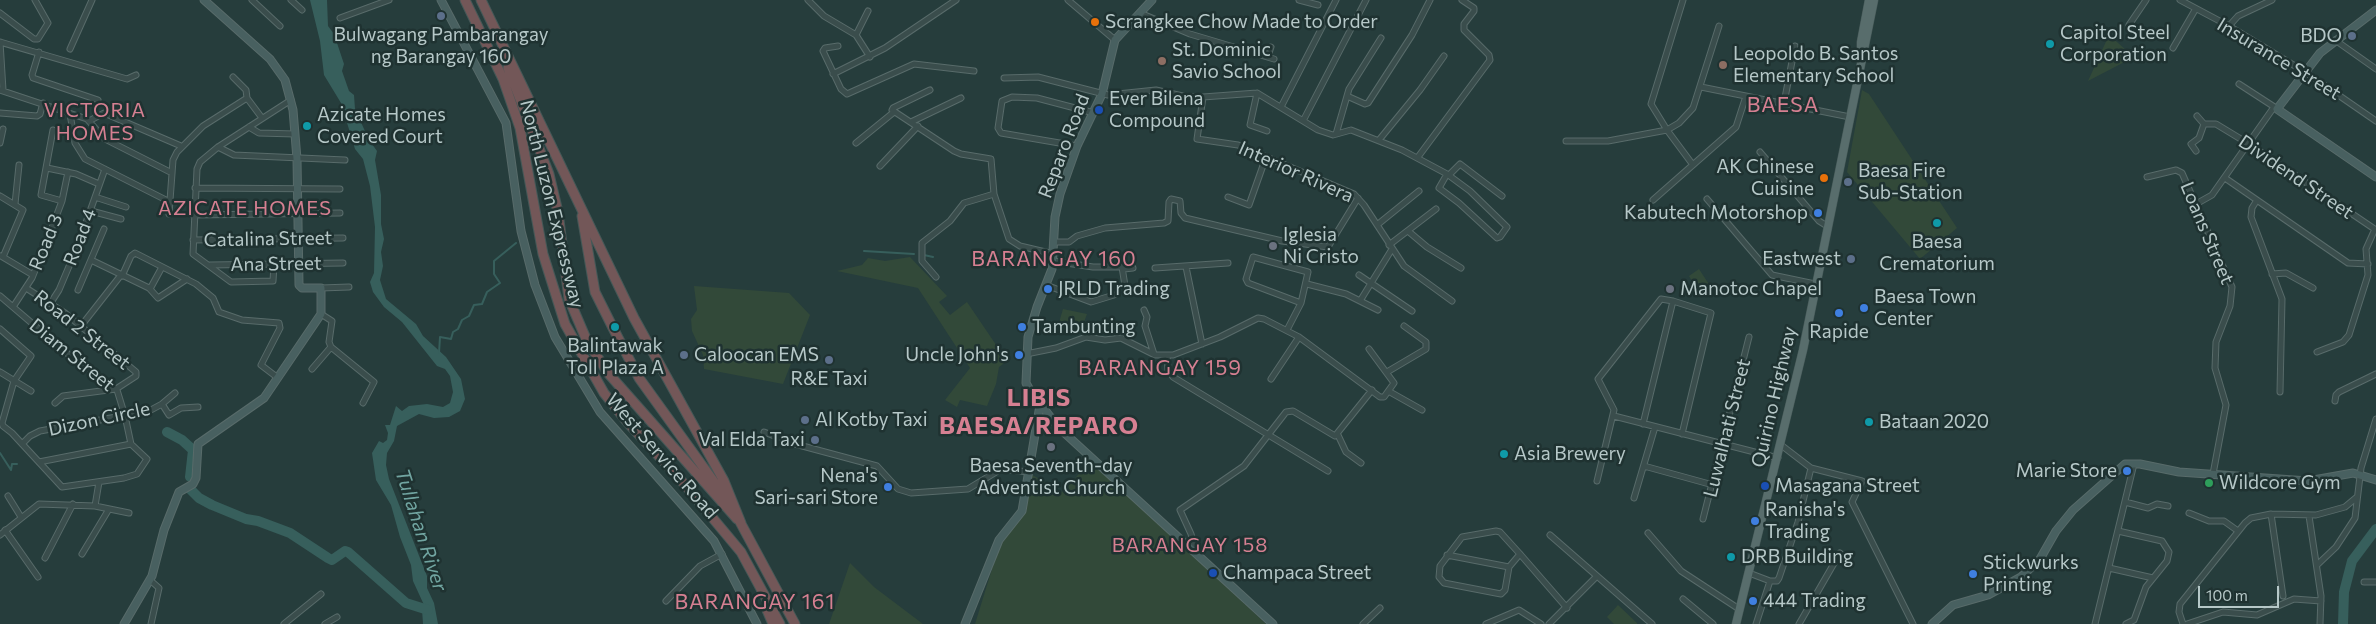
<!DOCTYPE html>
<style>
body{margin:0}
#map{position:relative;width:2376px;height:624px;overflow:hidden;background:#263d3c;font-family:Commissioner,sans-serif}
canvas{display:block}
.scale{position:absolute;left:2198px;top:586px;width:81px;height:22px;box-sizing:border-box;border:2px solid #b6c8c8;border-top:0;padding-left:6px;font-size:15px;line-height:18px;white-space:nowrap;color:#b6c8c8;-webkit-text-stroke:4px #1f3231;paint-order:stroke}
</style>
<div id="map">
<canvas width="2376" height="624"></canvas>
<div class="scale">100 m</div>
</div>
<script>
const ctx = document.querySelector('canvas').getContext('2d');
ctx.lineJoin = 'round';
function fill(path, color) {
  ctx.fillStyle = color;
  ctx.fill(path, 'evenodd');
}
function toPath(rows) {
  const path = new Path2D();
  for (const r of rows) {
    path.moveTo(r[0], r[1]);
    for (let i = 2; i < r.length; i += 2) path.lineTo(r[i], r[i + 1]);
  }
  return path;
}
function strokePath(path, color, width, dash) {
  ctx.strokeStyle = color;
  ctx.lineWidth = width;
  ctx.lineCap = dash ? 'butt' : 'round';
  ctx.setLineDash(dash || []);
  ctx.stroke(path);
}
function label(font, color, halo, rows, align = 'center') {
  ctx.font = font + ' Commissioner,sans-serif';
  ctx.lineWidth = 5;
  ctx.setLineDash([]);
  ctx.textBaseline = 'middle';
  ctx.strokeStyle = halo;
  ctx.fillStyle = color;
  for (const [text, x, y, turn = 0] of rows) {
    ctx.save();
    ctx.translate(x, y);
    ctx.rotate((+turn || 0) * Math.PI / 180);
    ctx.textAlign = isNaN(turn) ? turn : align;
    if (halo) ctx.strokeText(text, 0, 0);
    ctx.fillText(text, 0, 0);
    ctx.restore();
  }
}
fill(toPath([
 [2109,35,2134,57,2088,81],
 [1862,90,1869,94,1957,228,1920,259,1847,172],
 [910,257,947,296,939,302,950,315,967,302,1007,361,999,367,996,384,987,406,960,400,957,407,945,400,970,368,918,288,837,271,862,265,868,258,885,261],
 [1699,269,1712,289,1701,296,1689,276],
 [694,286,789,293,810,315,783,384,704,369,703,355,692,331,691,319,697,310],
 [1063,309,1087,314,1083,325,1058,326],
 [1090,462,1190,552,1266,624,975,624,1001,540,1024,512,1029,473,1062,492],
 [850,563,874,587,923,624,829,624],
 [1618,605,1637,623,1637,624,1614,624,1607,617]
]), '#324939');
fill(toPath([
 [310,0,327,0,328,26,334,34,344,64,342,71,349,91,354,95,355,109,369,140,377,151,375,160,381,195,381,224,384,239,381,252,383,266,380,280,386,299,416,324,423,336,446,357,461,379,465,399,460,411,449,417,434,418,419,414,397,426,394,441,387,453,386,465,389,479,427,576,427,588,434,603,438,624,423,624,422,609,424,605,413,581,411,565,400,537,391,505,376,480,372,453,379,441,383,443,387,440,388,433,385,425,390,425,396,406,402,411,409,406,427,404,443,407,450,403,453,392,450,376,445,369,437,366,402,322,384,307,373,292,370,282,374,273,375,227,370,186,363,159,355,149,341,103,324,75,320,41]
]), '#375f5c');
strokePath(toPath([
 [864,251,914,254],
 [924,255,933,257],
 [439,353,440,337,451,339,453,332,458,329,462,320,469,316,474,305,482,304,487,292,500,283,494,274,494,261,516,243],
 [0,453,11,470,12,464,17,464]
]), '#375f5c', 2);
strokePath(toPath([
 [167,432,182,440,193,450,190,477],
 [189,488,199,498,212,505,246,519,258,521,290,533,328,558,332,560,345,551,348,552,406,603,428,610],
 [2343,624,2344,592,2352,561,2376,529]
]), '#375f5c', 10);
const street = toPath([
 [252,0,280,26],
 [291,0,302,10],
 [808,0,824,16,856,35,870,57],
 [1068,0,1115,40],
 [1299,0,1318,5],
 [1683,0,1651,104,1667,130,1693,165],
 [2180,0,2229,26,2305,72,2376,121],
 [0,13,34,39,38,39,48,23,35,0],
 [1140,13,1190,34,1274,59],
 [340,18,389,0],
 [2129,25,2146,0],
 [2229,26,2238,16,2272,0],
 [856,35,868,11],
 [2335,40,2376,69],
 [0,42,127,79,136,75],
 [0,42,3,90],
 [838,46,825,48,823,51,841,89,847,94,914,64,974,71],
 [2173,48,2195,10],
 [70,49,92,0],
 [39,52,32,75,33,78,98,100],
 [1268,56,1271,47],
 [833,74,885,48,956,0],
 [233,77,246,90,247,98,262,118],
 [1004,78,1038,77,1108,95,1156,90,1187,97,1203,97,1257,93,1318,130,1333,135,1351,130,1402,150,1447,174,1470,191,1507,227,1500,237,1497,238,1459,203,1439,188,1447,174],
 [2239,84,2276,108],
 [1701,87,1850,117],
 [0,90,87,119,105,139,172,173],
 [930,90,893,108,892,110,954,151,961,154,991,159,994,194,1009,239,1020,246,1054,254],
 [1257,93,1250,125,1267,131],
 [1347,96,1365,104,1368,103,1412,35,1430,0],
 [1203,97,1197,139,1238,145,1354,194,1364,205,1404,266,1452,301],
 [1784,103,1795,46],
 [1281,107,1336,0],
 [0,113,37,116,40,114,43,103],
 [70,114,75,143,85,159,170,202],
 [89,121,104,113,181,146],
 [1303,121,1366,0],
 [911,122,961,98],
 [2204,124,2216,124,2249,144,2376,230],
 [249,127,259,133,295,134],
 [53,130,41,195,62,201],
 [1336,134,1349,89,1381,38],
 [1379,140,1420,90,1444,56],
 [1566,141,1608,141,1667,130,1679,123,1693,108,1719,26],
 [0,143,3,129],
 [856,143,894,112],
 [1077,146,1001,133,998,128,1002,101,1012,97,1037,98,1094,113],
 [218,147,234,155,345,160],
 [2196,151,2191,144,2199,138,2204,124,2197,116],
 [1760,152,1819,221,1827,226],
 [1418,157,1490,60,1489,55,1464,30,1464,24,1474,11,1474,8,1462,0],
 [880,166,918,126],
 [47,168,76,174,99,184],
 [1449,175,1460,164,1502,196],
 [2147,177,2176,170,2182,173,2232,287,2230,306,2216,342,2215,368,2226,405,2213,474],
 [2225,178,2348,263,2368,264],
 [195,188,340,189],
 [0,196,23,210,3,257],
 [95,197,126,207],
 [1228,197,1249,205,1266,157],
 [1707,199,1772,275,1815,284],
 [1653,200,1736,127,1746,96],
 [2257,200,2252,208,2251,217,2282,299,2280,392],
 [15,204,19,165],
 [2196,204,2212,195,2274,107],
 [91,211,121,219],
 [169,214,173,160,177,152,203,126,247,98],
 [193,215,340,213],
 [1377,225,1419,191],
 [1408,231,1427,247,1461,268],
 [193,240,343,238],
 [1054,242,1069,242,1077,236,1105,228,1164,223,1168,221,1169,202,1171,199,1180,201,1181,213,1185,218,1282,241,1328,247,1358,198],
 [1389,245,1436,209],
 [1,256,33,275],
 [91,260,149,288,158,298,187,279],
 [1053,261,1093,267,1122,267,1126,292],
 [210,265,343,263],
 [274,265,273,281,231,282,193,254,197,169,200,162,218,147,291,100],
 [1186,267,1202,344],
 [1155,268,1228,263],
 [1124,269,1133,268],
 [2272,274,2286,273,2313,288],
 [1359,275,1412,311],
 [122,276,131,256,135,253,196,284,213,298,219,312,242,320,279,323,280,328,261,365,278,378],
 [936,277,922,261,922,243,950,221,964,203,994,194],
 [1307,284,1346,294,1378,310],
 [1046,285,1091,302,1114,295],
 [26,288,65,313,136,372,136,376,116,389,63,396,55,403],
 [321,288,349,287],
 [150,289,162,267],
 [78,290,104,229],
 [0,296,68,354,117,390,125,416,131,444,147,459,137,474,124,478,62,487,12,433,3,426,2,423,14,381,31,356,0,329],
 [1360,301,1392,249],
 [50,304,59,290,78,245,105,169],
 [13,307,32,278,48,238,62,201,68,172],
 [1144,310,1147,317,1145,326,1154,354],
 [321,314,332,321,329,342,331,347,374,382,363,403],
 [81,326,121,275],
 [1287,330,1301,303,1308,272,1253,257,1246,279,1248,283,1301,303],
 [2317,352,2343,342,2349,335,2368,275,2366,249,2375,229],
 [1026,354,1056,348,1086,337,1105,340,1121,338,1155,355,1173,355,1220,337,1258,318,1264,319,1299,337,1380,397,1384,397,1394,383,1369,349],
 [1167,355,1168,370,1173,377,1328,471],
 [312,369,331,347],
 [0,372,31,391],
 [1387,372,1426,349,1426,342,1404,326],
 [1271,379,1299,337],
 [1390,392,1422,410],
 [2335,401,2336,395,2339,392,2376,374],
 [162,404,169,415,181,408,198,407],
 [1614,416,1778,458],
 [1643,424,1673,301],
 [764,432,795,444,877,466,898,489,911,493,968,489,1001,469,1029,472],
 [1338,435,1346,452,1361,463],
 [22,444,30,436,40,431,149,411,162,404,175,393],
 [1781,445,1811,468,1862,481,1852,502,1913,624],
 [39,462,131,444],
 [1644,466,1713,485],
 [1597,481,1614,410,1598,379,1661,299,1673,301,1711,313,1682,434],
 [8,496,21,517],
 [1634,498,1655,427],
 [2125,502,2148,508,2157,504,2168,506],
 [95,506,99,482],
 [2189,513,2209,521,2224,521,2238,531],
 [2271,514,2283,596],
 [2309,516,2321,596,2320,624],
 [1703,519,1749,337],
 [5,530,38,577],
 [2118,531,2162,541,2169,552,2167,561,2146,587,2134,620,2126,624],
 [1648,533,1681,571,1739,609],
 [0,535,39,504,95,506,129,513],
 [1550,535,1652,624],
 [1191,548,1194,544,1191,534,1180,510,1244,466,1286,412,1293,411,1335,436,1372,390],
 [82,554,109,509],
 [1520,554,1509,567,1505,590,1501,594,1444,583,1439,577,1440,566,1462,537,1496,531,1500,532,1520,554,1567,608],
 [1447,555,1509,567],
 [45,558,73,504],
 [2317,565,2336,547,2355,518,2361,468,2376,419],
 [2109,568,2153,578],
 [1749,573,1770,581,1777,581,1779,578,1798,522,1811,468],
 [150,580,159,588,151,624],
 [2364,582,2376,582],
 [1683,599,1713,624],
 [666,601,700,566,722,554],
 [284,624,321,594],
 [325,624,337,617],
 [1363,624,1380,608],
 [1486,624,1519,610,1541,624],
 [1549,624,1596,577],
 [1756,624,1770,581],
 [1799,624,1840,553],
 [2095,624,2134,464],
 [2183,624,2179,612,2180,604,2245,523,2251,518,2271,514,2316,515,2345,507,2357,497],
 [2187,624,2223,612,2257,615,2294,599,2321,601]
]);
const secondary = toPath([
 [441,0,506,123,521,231,535,285,555,337,600,412,714,541,757,624],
 [1152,0,1115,40,1102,94,1077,146,1060,194,1055,217,1052,269,1037,307,1028,337,1026,383,1031,392,1059,428,1273,624],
 [2376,10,2320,53,2277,109,2376,177],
 [124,624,152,576,164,530,179,492,193,484,196,478,198,444,264,398,321,314,321,288,302,288,299,285,297,159,293,110,285,80,270,59,204,0],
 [965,624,999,540,1022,511,1040,405],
 [1932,624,1953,605,1988,595,2021,577,2040,559,2056,531,2073,510,2125,464,2140,464,2179,472,2308,481,2353,473,2376,480]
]);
const primary = toPath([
 [1861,53,1861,42,1869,0],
 [1736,624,1803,350,1874,0]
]);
const highway = toPath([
 [465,0,503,79,520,128,543,254,565,324,604,393,628,423,680,479,741,552,780,624],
 [481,0,634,318,724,481,741,523],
 [508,68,549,174,558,212,569,299,587,341,608,373,737,519],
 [582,216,595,292,613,328,639,378,727,500],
 [739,520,795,624],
 [767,610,773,624]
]);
strokePath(street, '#586b6a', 7);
strokePath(secondary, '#586b6a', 9);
strokePath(primary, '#465958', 9);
strokePath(highway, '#455857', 11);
strokePath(street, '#3a4d4c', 5);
strokePath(secondary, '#486060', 7);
strokePath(primary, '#586d6c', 8);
strokePath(highway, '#735758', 9);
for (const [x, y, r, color] of [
 [441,16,5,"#5c6f8a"],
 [1095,22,5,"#e8710a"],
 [2352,36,5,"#5c6f8a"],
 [2050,44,5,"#0f9aa8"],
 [1162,61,5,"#8d6e63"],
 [1723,65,5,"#8d6e63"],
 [1099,110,5,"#1a4fb4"],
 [307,126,5,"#0f9aa8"],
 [1824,178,5,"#e8710a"],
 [1848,182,5,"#5c6f8a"],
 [1818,213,5,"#3f7fe0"],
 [1937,223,5,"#0f9aa8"],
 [1273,246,5,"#6b7280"],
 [1851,259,5,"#5c6f8a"],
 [1048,289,5,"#3f7fe0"],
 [1670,289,5,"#6b7280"],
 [1864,308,5,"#3f7fe0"],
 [1839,313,5,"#3f7fe0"],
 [615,327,5,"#0f9aa8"],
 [1022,327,5,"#3f7fe0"],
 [684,355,5,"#5c6f8a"],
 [1019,355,5,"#3f7fe0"],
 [829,360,5,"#5c6f8a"],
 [805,420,5,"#5c6f8a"],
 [1869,422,5,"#0f9aa8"],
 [815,440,5,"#5c6f8a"],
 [1051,447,5,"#6b7280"],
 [1504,454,5,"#0f9aa8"],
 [2127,471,5,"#3f7fe0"],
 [2209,483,5,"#2e9e5b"],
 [1765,486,5,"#1a4fb4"],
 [888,487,5,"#3f7fe0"],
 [1755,521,5,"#3f7fe0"],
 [1731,557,5,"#0f9aa8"],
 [1213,573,5,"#1a4fb4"],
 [1973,574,5,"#3f7fe0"],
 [1753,601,5,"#3f7fe0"]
]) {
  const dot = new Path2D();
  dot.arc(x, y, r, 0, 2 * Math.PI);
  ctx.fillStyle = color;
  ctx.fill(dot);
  strokePath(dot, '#1f3231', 2);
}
label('19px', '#b6c8c8', '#1f3231', [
 ["Scrangkee Chow Made to Order",1105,22],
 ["Capitol Steel",2060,33],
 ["Corporation",2060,55],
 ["Bulwagang Pambarangay",441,35,"center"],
 ["ng Barangay 160",441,57,"center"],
 ["BDO",2342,36,"right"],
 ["St. Dominic",1172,50],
 ["Savio School",1172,72],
 ["Leopoldo B. Santos",1733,54],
 ["Elementary School",1733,76],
 ["Ever Bilena",1109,99],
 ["Compound",1109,121],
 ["Azicate Homes",317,115],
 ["Covered Court",317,137],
 ["AK Chinese",1814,167,"right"],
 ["Cuisine",1814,189,"right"],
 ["Baesa Fire",1858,171],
 ["Sub-Station",1858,193],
 ["Kabutech Motorshop",1808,213,"right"],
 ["Iglesia",1283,235],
 ["Ni Cristo",1283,257],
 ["Baesa",1937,242,"center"],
 ["Crematorium",1937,264,"center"],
 ["Eastwest",1841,259,"right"],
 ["JRLD Trading",1058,289],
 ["Manotoc Chapel",1680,289],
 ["Baesa Town",1874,297],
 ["Center",1874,319],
 ["Tambunting",1032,327],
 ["Rapide",1839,332,"center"],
 ["Balintawak",615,346,"center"],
 ["Toll Plaza A",615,368,"center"],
 ["Caloocan EMS",694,355],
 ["Uncle John's",1009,355,"right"],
 ["R&E Taxi",829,379,"center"],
 ["Al Kotby Taxi",815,420],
 ["Bataan 2020",1879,422],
 ["Val Elda Taxi",805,440,"right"],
 ["Asia Brewery",1514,454],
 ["Baesa Seventh-day",1051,466,"center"],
 ["Adventist Church",1051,488,"center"],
 ["Marie Store",2117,471,"right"],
 ["Nena's",878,476,"right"],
 ["Sari-sari Store",878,498,"right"],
 ["Wildcore Gym",2219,483],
 ["Masagana Street",1775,486],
 ["Ranisha's",1765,510],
 ["Trading",1765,532],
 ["DRB Building",1741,557],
 ["Stickwurks",1983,563],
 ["Printing",1983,585],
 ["Champaca Street",1223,573],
 ["444 Trading",1763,601]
], 'left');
label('19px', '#b6c8c8', '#1f3231', [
 ["Insurance Street",2279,59,31],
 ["Reparo Road",1064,146,-69],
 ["Interior Rivera",1296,172,24],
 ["Dividend Street",2296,177,34],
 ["North Luzon Expressway",552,204,76],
 ["Loans Street",2207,233,67],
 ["Road 4",80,237,-69],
 ["Catalina Street",268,239,-1],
 ["Road 3",46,242,-68],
 ["Ana Street",276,264,-1],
 ["Road 2 Street",82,330,38],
 ["Diam Street",72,355,39],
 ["Quirino Highway",1774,397,-77],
 ["Dizon Circle",99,419,-12],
 ["Luwalhati Street",1727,428,-76],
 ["West Service Road",662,456,49]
]);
ctx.letterSpacing = '1px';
label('20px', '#d68092', '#1f3231', [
 ["VICTORIA",95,110],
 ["HOMES",95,133],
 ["AZICATE HOMES",245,208],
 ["BARANGAY 158",1190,545]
]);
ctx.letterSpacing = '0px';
label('italic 20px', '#71a5a1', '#1f3231', [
 ["Tullahan River",421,530,72]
]);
ctx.letterSpacing = '1px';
label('21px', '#d68092', '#1f3231', [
 ["BAESA",1783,105],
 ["BARANGAY 160",1054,259],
 ["BARANGAY 159",1160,368],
 ["BARANGAY 161",755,602]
]);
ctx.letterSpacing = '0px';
ctx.letterSpacing = '1px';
label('bold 24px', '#d68092', '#1f3231', [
 ["LIBIS",1039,398],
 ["BAESA/REPARO",1039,426]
]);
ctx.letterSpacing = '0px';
</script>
